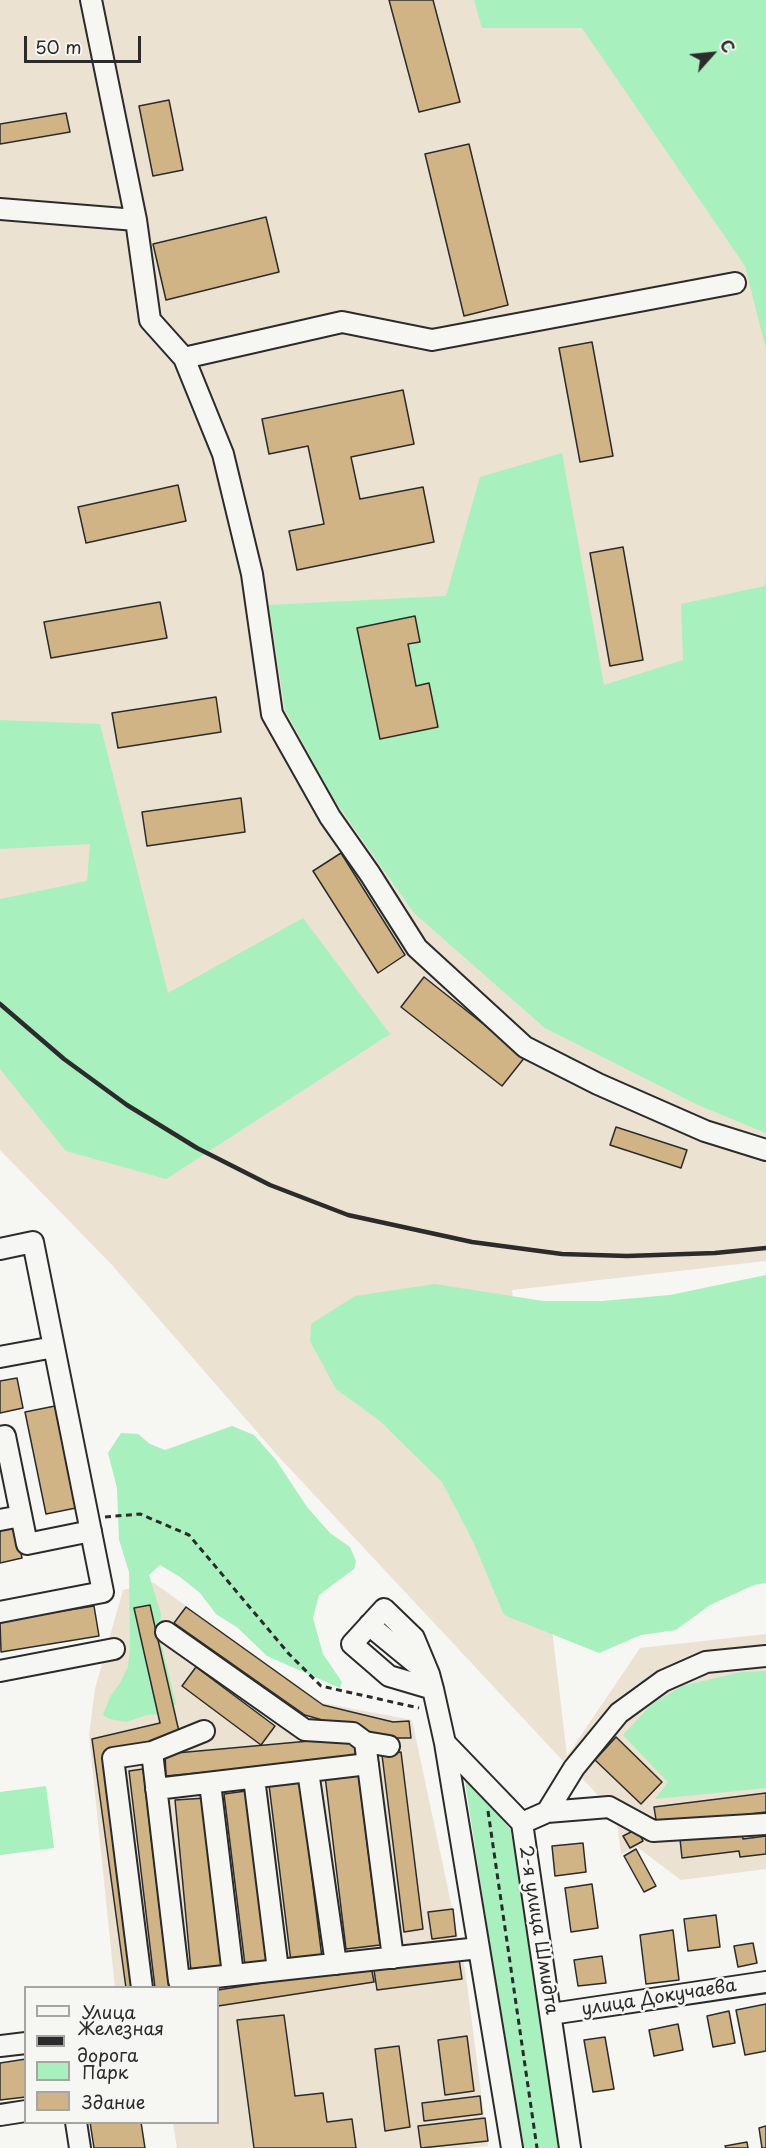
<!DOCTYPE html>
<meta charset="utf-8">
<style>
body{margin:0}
#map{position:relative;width:766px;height:2148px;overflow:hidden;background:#f6f6f2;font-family:"Playpen Sans",sans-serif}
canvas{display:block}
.legend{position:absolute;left:24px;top:1986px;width:195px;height:138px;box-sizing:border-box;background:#f6f6f2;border:2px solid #a5a5a2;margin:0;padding:8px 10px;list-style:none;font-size:18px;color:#2b2b2b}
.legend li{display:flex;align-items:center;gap:12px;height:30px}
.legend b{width:30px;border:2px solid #a5a5a2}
.north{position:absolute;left:682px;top:24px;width:60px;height:60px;-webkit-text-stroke:4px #f6f6f2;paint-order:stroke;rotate:63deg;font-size:16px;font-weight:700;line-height:24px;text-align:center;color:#2b2b2b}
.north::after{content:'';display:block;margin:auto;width:21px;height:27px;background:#2b2b2b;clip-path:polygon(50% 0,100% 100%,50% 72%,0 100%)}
.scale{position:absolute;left:24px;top:36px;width:117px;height:27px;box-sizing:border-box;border:3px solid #2b2b2b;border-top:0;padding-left:8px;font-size:18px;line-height:21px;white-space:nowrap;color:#2b2b2b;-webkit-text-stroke:4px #f6f6f2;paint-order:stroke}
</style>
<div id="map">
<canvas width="766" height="2148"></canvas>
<ul class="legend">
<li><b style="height:8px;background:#f6f6f2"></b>Улица</li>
<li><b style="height:8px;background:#2b2b2b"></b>Железная дорога</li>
<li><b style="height:16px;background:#a8f0bd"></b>Парк</li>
<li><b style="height:16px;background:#d0b485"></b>Здание</li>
</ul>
<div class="north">С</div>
<div class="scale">50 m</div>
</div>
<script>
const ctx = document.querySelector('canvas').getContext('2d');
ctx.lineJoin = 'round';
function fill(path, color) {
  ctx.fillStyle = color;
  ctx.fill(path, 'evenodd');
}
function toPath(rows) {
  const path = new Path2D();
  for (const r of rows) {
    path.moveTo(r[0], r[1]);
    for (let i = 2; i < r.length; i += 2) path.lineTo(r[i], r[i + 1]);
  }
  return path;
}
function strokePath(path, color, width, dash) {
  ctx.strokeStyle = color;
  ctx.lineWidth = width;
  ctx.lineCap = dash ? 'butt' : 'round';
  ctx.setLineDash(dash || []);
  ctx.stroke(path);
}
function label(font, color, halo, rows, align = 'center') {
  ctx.font = font + ' "Playpen Sans",sans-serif';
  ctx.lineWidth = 5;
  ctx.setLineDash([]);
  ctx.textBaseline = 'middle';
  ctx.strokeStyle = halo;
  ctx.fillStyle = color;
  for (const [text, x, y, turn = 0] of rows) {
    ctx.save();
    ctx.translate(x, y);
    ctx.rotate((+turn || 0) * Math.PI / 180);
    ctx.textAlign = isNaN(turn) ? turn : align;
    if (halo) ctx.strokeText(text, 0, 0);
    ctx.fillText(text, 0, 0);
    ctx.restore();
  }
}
fill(toPath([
 [0,0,726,0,766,67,766,1261,512,1290,567,1756,640,1648,766,1634,766,1869,681,1880,637,1847,621,1854,617,1822,609,1807,580,1776,567,1757,563,1761,278,1456,112,1265,0,1150],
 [154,1583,322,1703,412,1720,465,1969,488,2146,466,2148,177,2148,173,2123,218,2122,218,1988,115,1988,89,1735,95,1689,123,1590]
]), '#ebe2d1');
fill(toPath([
 [474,0,766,0,766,349,745,266,582,28,482,28],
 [562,453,604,685,683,660,681,604,765,586,766,575,766,1133,698,1105,545,1028,414,913,333,798,285,710,269,605,446,596,480,477],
 [0,720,100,724,168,993,303,918,390,1034,166,1179,66,1151,0,1069,0,899,87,881,90,844,0,849],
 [766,1275,766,1583,754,1585,710,1605,676,1630,641,1635,599,1653,504,1615,473,1541,442,1482,379,1420,336,1389,310,1341,311,1324,355,1296,435,1284,543,1301,602,1301,670,1295],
 [232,1426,254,1435,276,1460,307,1507,330,1533,350,1547,356,1561,354,1569,319,1595,313,1618,323,1654,342,1682,340,1688,267,1656,238,1628,216,1614,200,1593,180,1577,160,1565,149,1575,161,1614,160,1639,176,1704,164,1714,147,1715,126,1722,110,1719,103,1715,110,1697,120,1683,128,1667,130,1649,129,1572,119,1540,117,1488,108,1453,121,1433,138,1434,150,1444,165,1450],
 [766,1671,766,1788,655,1799,668,1782,623,1735,652,1704,682,1686,741,1672],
 [464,1775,511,1830,559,2148,521,2148],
 [46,1786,54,1848,0,1855,0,1792]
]), '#a8f0bd');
const building = toPath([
 [389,0,433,0,460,102,419,112,389,0],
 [169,100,183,170,153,176,139,106,169,100],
 [66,113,70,132,0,144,0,124,66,113],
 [469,144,508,305,464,316,425,154,469,144],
 [266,217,279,272,166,300,153,244,266,217],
 [592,342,613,456,580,462,559,348,592,342],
 [403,390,414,444,351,457,360,499,423,487,434,542,297,570,289,531,324,524,308,446,269,454,262,419,403,390],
 [178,485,186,521,86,543,78,507,178,485],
 [623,547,643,660,610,666,590,553,623,547],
 [160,602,167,638,51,658,44,622,160,602],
 [415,616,420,642,408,644,416,686,429,683,438,727,380,739,357,628,415,616],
 [216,697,221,732,118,748,112,713,216,697],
 [241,798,245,832,147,846,142,812,241,798],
 [341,853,405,955,378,973,313,871,341,853],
 [424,977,525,1057,502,1086,401,1007,424,977],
 [616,1127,687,1150,681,1168,610,1145,616,1127],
 [17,1378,23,1408,0,1413,0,1381,17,1378],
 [55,1406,76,1508,46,1514,25,1412,55,1406],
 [15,1524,22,1558,0,1563,0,1527,15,1524],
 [150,1605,180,1736,107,1752,137,1988,126,1988,92,1739,160,1723,134,1608,150,1605],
 [94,1606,99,1636,1,1652,0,1621,94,1606],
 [186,1607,323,1705,393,1722,409,1721,411,1738,384,1738,305,1715,174,1623,186,1607],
 [196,1667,275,1726,261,1745,182,1686,196,1667],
 [354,1737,356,1758,166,1776,165,1754,354,1737],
 [616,1737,662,1782,641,1804,595,1760,616,1737],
 [401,1752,423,1929,404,1932,382,1755,401,1752],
 [143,1769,169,1988,155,1988,129,1771,143,1769],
 [358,1772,380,1945,346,1949,325,1776,358,1772],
 [300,1781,322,1958,291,1962,269,1785,300,1781],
 [246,1791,267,1962,245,1965,224,1794,246,1791],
 [766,1793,766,1812,657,1826,654,1807,766,1793],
 [206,1798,222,1968,191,1971,175,1800,206,1798],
 [637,1829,643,1841,630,1848,623,1836,637,1829],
 [742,1831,743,1839,766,1836,766,1854,740,1857,739,1851,682,1858,680,1839,742,1831],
 [583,1843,586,1872,555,1876,552,1846,583,1843],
 [636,1849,656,1886,644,1892,624,1856,636,1849],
 [592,1884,598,1928,571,1932,565,1888,592,1884],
 [453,1909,456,1936,432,1939,428,1912,453,1909],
 [716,1915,720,1947,688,1951,684,1919,716,1915],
 [673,1930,679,1980,646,1984,640,1935,673,1930],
 [753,1943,757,1963,738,1967,734,1946,753,1943],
 [602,1956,606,1983,578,1986,574,1960,602,1956],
 [459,1959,462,1979,377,1990,374,1970,459,1959],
 [371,1966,374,1982,218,2006,218,1990,371,1966],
 [766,2004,766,2051,745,2055,736,2010,766,2004],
 [729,2011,735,2043,713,2047,707,2016,729,2011],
 [284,2015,295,2096,323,2093,327,2122,352,2119,356,2148,254,2148,237,2020,284,2015],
 [678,2024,683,2050,654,2056,649,2030,678,2024],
 [467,2036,474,2091,445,2095,438,2040,467,2036],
 [605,2037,614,2089,593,2092,584,2040,605,2037],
 [399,2046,410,2127,385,2131,375,2049,399,2046],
 [26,2059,26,2097,0,2100,0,2063,26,2059],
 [480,2096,482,2114,424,2121,422,2103,480,2096],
 [485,2118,488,2141,421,2148,418,2126,485,2118],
 [90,2122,141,2122,145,2148,94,2148,90,2122],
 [766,2126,766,2148,762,2148,759,2128,766,2126],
 [747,2142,748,2148,726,2148,725,2146,747,2142]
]);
fill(building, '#d0b485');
strokePath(building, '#2b2b2b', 1.5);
const minor = toPath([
 [91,0,136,220,150,320,184,358,223,454,252,574,272,714,330,817,370,874,417,948,525,1047,598,1084,705,1131,766,1150],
 [0,209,136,220],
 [184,358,342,322,432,340,735,283],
 [0,1249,33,1242,103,1592,0,1612],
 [0,1357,54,1347],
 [0,1437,5,1436,27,1544,91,1531],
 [0,1520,21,1516],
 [369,1625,425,1671],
 [166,1632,305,1730,353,1733,365,1742,389,1746],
 [0,1671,114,1649],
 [433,1689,389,1676,352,1644,384,1609,414,1638,429,1674,433,1689,445,1743,512,2148],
 [204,1731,152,1752,179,1981,479,1948],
 [365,1742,393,1958],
 [445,1743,522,1823,570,2148],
 [308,1771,336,1964],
 [254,1778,278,1970],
 [210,1783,233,1975],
 [156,1789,368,1764],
 [547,1812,609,1807,653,1831,766,1824],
 [522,1823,547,1812,574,1768,619,1713,663,1681,706,1662,766,1656],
 [142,1988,113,1758,152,1752],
 [551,2014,766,1982],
 [0,2046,26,2043],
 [0,2115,26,2111],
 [76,2122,80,2148]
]);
strokePath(minor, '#2b2b2b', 24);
strokePath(toPath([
 [105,1517,140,1514,189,1535,289,1654,321,1686,419,1708],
 [488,1811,537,2148]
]), '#2b2b2b', 3, [6, 4.5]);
strokePath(minor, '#f6f6f2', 20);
strokePath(toPath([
 [0,1004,64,1059,127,1105,197,1148,270,1185,348,1215,472,1242,562,1254,627,1256,715,1253,766,1248]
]), '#2b2b2b', 4.5);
label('18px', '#2b2b2b', '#f6f6f2', [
 ["2-я улица Шмидта",538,1930,81],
 ["улица Докучаева",659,1998,-9]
]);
</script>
